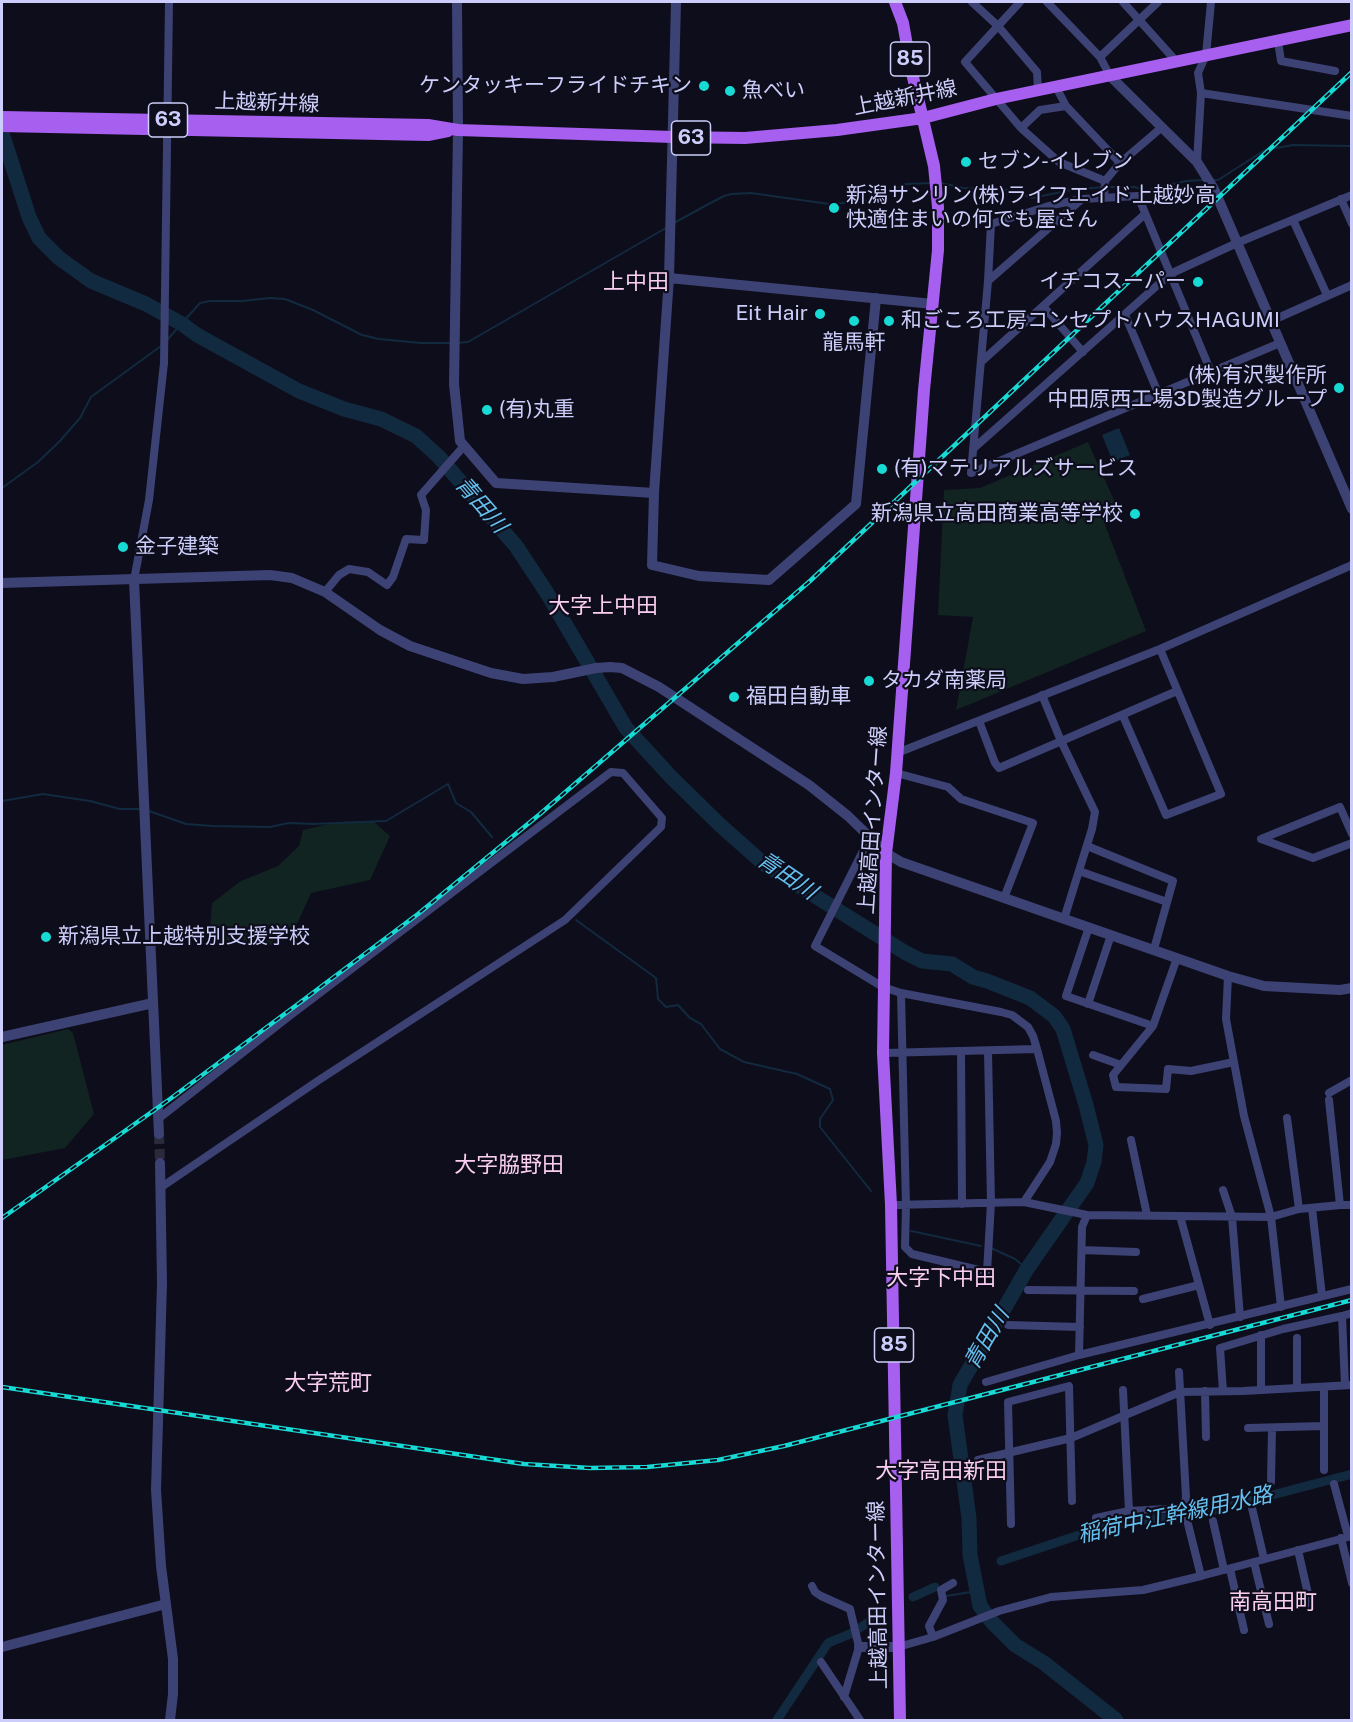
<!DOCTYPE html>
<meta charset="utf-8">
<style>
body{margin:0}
#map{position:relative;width:1353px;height:1722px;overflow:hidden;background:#0e0d1b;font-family:"Public Sans",sans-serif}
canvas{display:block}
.frame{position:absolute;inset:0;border:3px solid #cccdfa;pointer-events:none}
</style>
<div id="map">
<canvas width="1353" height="1722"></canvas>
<div class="frame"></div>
</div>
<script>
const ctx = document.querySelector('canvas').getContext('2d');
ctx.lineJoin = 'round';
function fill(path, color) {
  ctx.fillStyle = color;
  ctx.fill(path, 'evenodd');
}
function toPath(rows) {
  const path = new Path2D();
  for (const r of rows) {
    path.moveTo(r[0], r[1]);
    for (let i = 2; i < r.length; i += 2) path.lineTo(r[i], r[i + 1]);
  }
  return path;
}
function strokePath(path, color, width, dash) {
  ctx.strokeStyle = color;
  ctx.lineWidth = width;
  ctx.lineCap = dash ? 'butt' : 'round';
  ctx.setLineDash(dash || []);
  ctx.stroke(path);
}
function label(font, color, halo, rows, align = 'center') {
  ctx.font = font + ' "Public Sans","Noto Sans JP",sans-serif';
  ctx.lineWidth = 4.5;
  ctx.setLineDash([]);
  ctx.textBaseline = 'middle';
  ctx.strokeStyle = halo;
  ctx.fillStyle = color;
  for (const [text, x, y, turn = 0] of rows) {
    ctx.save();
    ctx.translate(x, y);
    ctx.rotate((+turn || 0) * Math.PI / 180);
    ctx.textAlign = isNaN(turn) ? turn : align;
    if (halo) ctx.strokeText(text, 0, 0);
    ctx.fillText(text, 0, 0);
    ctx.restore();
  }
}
fill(toPath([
 [1088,442,1121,516,1105,525,1146,631,956,710,973,617,938,615,944,490,980,488],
 [374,822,390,836,370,880,311,893,298,922,272,945,209,942,212,903,241,881,278,866,299,846,303,830,333,823],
 [68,1029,73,1033,94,1114,65,1148,2,1160,2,1045]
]), '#112421');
fill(toPath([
 [1119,428,1130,455,1113,462,1102,435]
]), '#122a3f');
strokePath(toPath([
 [1212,180,1218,180,1265,150,1293,145,1352,146],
 [941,183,963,188,1009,190,1032,198,1076,189,1108,187,1135,187,1145,191,1186,181,1203,180],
 [674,223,705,206,724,196,732,194,751,193,829,204,869,201,906,184,932,183],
 [167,340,200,303,210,301,242,301,270,298,285,299,313,310,362,335,379,339,421,343,451,343],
 [457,343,468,342,666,228],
 [2,488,38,462,59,442,80,418,91,397,161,346],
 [2,801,43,794,90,801,120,809,140,809],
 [149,811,186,824,212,826,270,827,289,823,313,824,386,821,448,784,456,803,471,812,492,837],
 [576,920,656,978,658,999,666,1007,678,1005,690,1018,701,1024,720,1049,744,1062,797,1074,830,1089,833,1100,820,1119,820,1127,871,1191],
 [911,1231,981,1246],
 [991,1248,1015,1259,1027,1269],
 [935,1587,936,1590],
 [946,1596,977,1591]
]), '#122a3f', 2);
strokePath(toPath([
 [1001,1561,1100,1528,1145,1520,1192,1516,1352,1474],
 [913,1597,935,1587],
 [777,1720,828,1643,850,1634,880,1615]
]), '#122a3f', 9);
strokePath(toPath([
 [2,133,29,217,39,238,59,258,91,281,146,304,182,324,197,335,299,391,344,409,381,419,416,436,439,457,516,546,547,593,626,728,671,777,720,825,764,864,906,953,922,961,952,964,973,977,987,981,1030,998,1054,1016,1063,1029,1086,1105,1096,1145,1094,1162,1087,1183,1027,1269,960,1385,955,1415,969,1518,970,1555,980,1606,992,1622,1015,1645,1044,1663,1116,1720]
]), '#122a3f', 15);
strokePath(toPath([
 [159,1134,160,1163]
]), '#2a2a3c', 10, [10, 5]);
strokePath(toPath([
 [972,2,998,26,1037,72,1038,91],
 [1020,2,965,62,1021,128,1059,162,1105,181,1104,198],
 [1047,2,1100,57,1110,76],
 [1123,2,1176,61],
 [1278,41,1281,61,1335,71],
 [1100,57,1158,2],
 [1056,87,1066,106,1120,163,1105,181],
 [1201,93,1352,116],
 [1021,128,1040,110,1066,106],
 [1197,162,1201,93,1198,73,1206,55,1211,2],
 [1120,163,1161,128],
 [1341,199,1352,224],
 [1293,220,1327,295],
 [988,281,1082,199],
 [1043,306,1083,352],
 [1125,315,1159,395],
 [1271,321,1352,285],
 [981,362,1145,214],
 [1211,372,1138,196,1082,199,1052,205,991,224,988,281,971,473,1280,343],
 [974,448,1170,274,1237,243,1352,195],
 [134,580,149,500,164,363,169,2],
 [325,592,339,575,349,569,368,572,387,585,393,577,406,539,424,540,426,510,421,495,464,446],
 [1042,695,1061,741,1095,812,1092,829,1064,919],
 [1123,716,1166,815,1221,794,1160,649],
 [979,721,995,763,999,768,1177,691],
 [897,753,1160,649,1352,565],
 [896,773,948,787,961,799,1033,823,1004,898],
 [1352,834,1340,807,1261,839,1313,858,1352,843],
 [870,837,815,946,883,987,901,993,1001,1012,1012,1015,1028,1027,1033,1036,1037,1049,1056,1121,1057,1133,1056,1144,1050,1162,1024,1202],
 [1087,846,1173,881,1154,949],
 [1079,871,1167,902],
 [1089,927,1066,996,1153,1026,1177,958],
 [1228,976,1226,1019,1244,1116,1271,1217,1281,1307],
 [901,993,906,1206,905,1247,912,1254,987,1272,991,1203,988,1051],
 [1088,1004,1111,935],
 [1153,1026,1113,1075,1116,1087,1166,1089,1168,1069,1191,1071,1234,1062],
 [961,1051,962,1204],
 [883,1053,1037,1049],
 [1093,1055,1121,1065],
 [1329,1093,1352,1080],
 [1329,1100,1340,1205,1352,1205],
 [1287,1118,1299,1209,1340,1205],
 [158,1119,288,1017,611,772,623,773,662,818,661,827,565,920,319,1080,160,1188],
 [1131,1140,1147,1215],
 [1223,1190,1232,1217,1240,1317],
 [891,1205,1024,1202,1087,1215,1271,1217,1299,1209],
 [1312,1208,1322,1296],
 [1180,1216,1210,1325],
 [1082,1250,1136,1252],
 [1028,1290,1134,1291],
 [1143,1299,1199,1285],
 [1008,1325,1080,1327],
 [1261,1335,1261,1390],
 [1297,1338,1297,1388],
 [1079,1355,1082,1227,1087,1215],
 [986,1382,1079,1355,1352,1289],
 [1345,1385,1342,1316,1352,1313],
 [1123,1390,1129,1511,1184,1508,1186,1497,1179,1372],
 [1205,1391,1206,1437],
 [1223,1391,1220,1348,1283,1329,1342,1316],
 [1248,1428,1323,1426],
 [978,1460,1071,1438,1180,1392,1243,1391,1352,1385],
 [1324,1470,1324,1387],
 [1271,1482,1272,1428],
 [1334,1484,1348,1536],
 [1184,1508,1201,1576,1352,1536],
 [1252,1508,1264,1559],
 [1096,1518,1129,1511],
 [1213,1521,1224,1570],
 [1011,1524,1008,1402,1069,1386,1072,1501],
 [1341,1538,1352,1583],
 [1298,1550,1311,1607],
 [1254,1562,1269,1624],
 [1230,1569,1244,1630],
 [812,1586,815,1592,821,1596,850,1609,859,1647,844,1697],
 [933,1637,929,1626,943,1600,941,1590,953,1583],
 [898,1647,933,1637,999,1611,1051,1597,1143,1590,1201,1576],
 [821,1662,860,1720]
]), '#3d4275', 8);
strokePath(toPath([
 [457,2,458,130,454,384,460,441,496,483,654,493],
 [676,2,669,278,654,493,652,565,699,576,769,580,856,504,876,298],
 [1110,76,1197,162,1214,189,1352,509],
 [669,278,933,304],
 [134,580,159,1134],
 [2,583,270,575,292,578,325,592,380,630,410,646,491,673,523,679,553,677,596,668,610,667,622,668,659,687,809,785,848,816,886,853,901,862,1228,976,1264,986,1340,990,1352,988],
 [2,1037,153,1003],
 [160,1163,162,1283,156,1490,161,1566,173,1659,173,1694,170,1720],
 [2,1647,166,1604],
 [859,1647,898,1647]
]), '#3d4275', 10);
strokePath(toPath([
 [895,2,903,23,912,73,934,166,938,207,938,250,924,390,896,773,886,853,883,1053,891,1205,900,1720],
 [2,117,428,125,458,130,673,137,745,138,837,130,923,118,996,99,1352,25],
 [2,126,428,135,448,131]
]), '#a65fee', 12);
const rail = toPath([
 [2,1218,170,1099,294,1007,418,914,540,814,810,581,1352,72],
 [2,1387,524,1464,590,1468,647,1467,718,1460,784,1446,1352,1300]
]);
strokePath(rail, '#17dad5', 4.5);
strokePath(rail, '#0e0d1b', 2, [7]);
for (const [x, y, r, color] of [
 [704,86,6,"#17dad5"],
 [730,91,6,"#17dad5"],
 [966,162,6,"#17dad5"],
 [834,208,6,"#17dad5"],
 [1198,282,6,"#17dad5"],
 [820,314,6,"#17dad5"],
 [854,321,6,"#17dad5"],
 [889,321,6,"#17dad5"],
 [1339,388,6,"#17dad5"],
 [487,410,6,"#17dad5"],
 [882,469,6,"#17dad5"],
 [1135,514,6,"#17dad5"],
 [123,547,6,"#17dad5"],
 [869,681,6,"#17dad5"],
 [734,697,6,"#17dad5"],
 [46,937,6,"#17dad5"]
]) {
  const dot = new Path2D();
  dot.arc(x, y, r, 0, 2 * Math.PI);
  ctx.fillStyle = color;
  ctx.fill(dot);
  strokePath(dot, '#0e0d1b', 2);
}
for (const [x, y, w] of [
 [910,59,39],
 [168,120,39],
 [691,138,39],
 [894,1345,39]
]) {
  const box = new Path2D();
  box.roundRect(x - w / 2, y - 17, w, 34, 4.5);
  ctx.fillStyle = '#0e0d1b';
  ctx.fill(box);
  strokePath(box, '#cccdfa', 1.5);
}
label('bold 20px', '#cccdfa', null, [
 ["85",910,59],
 ["63",168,120],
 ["63",691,138],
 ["85",894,1345]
]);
label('21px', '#cccdfa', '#0e0d1b', [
 ["ケンタッキーフライドチキン",692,86,"right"],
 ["魚べい",742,91],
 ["セブン-イレブン",978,162],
 ["新潟サンリン(株)ライフエイド上越妙高",846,196],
 ["快適住まいの何でも屋さん",846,220],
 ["イチコスーパー",1186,282,"right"],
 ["Eit Hair",808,314,"right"],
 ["和ごころ工房コンセプトハウスHAGUMI",901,321],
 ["龍馬軒",854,343,"center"],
 ["(株)有沢製作所",1327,376,"right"],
 ["中田原西工場3D製造グループ",1327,400,"right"],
 ["(有)丸重",499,410],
 ["(有)マテリアルズサービス",894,469],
 ["新潟県立高田商業高等学校",1123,514,"right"],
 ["金子建築",135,547],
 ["タカダ南薬局",881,681],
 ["福田自動車",746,697],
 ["新潟県立上越特別支援学校",58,937]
], 'left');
label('21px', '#cccdfa', '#0e0d1b', [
 ["上越新井線",905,98,-11],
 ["上越新井線",267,103,2],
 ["上越高田インター線",873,820,-86],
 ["上越高田インター線",878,1595,-91]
]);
label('22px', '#facef0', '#0e0d1b', [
 ["上中田",636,282],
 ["大字上中田",603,606],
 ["大字脇野田",509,1165],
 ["大字下中田",941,1278],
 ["大字荒町",328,1383],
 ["大字高田新田",941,1471],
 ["南高田町",1273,1602]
]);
label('italic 22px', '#65c1ef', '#0e0d1b', [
 ["青田川",481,505,49],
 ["青田川",787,876,34],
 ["青田川",987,1339,-60],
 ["稲荷中江幹線用水路",1175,1515,-12]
]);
</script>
